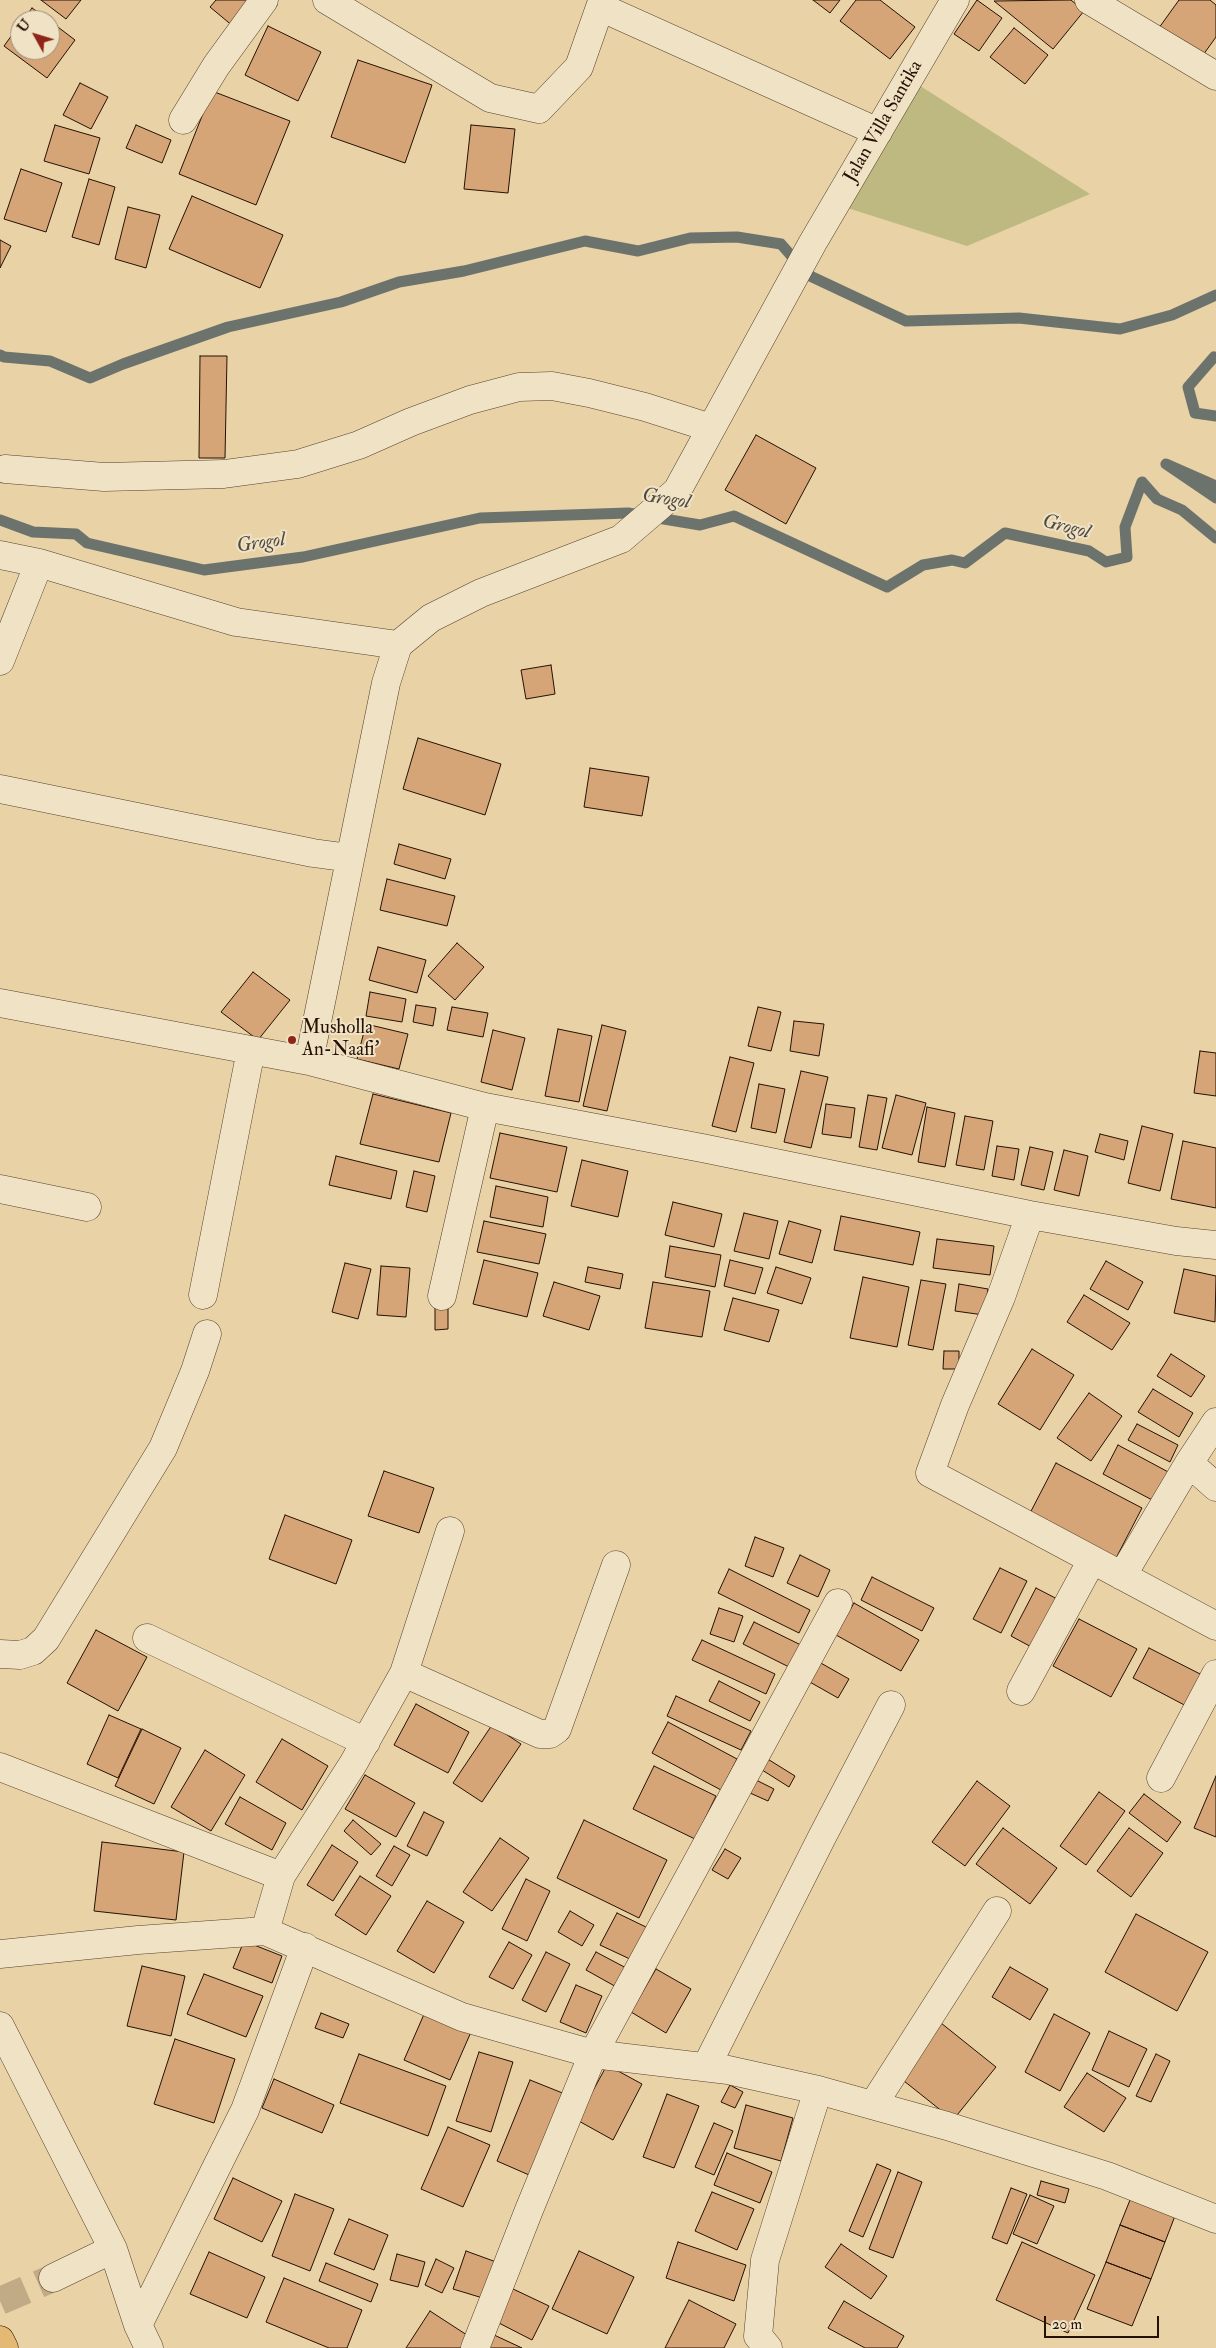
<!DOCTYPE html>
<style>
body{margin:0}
#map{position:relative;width:1216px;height:2348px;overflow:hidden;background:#e8d2a6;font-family:"IM FELL Double Pica",serif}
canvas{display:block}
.north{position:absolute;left:10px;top:10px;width:50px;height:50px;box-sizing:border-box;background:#f0e2c5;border:1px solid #9f8e78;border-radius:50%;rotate:309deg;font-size:14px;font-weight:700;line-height:20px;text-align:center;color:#251104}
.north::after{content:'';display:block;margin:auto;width:18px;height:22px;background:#8f2418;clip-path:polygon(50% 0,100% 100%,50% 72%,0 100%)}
.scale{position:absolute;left:1044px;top:2316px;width:115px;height:22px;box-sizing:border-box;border:2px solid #251104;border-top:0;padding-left:6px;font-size:15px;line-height:18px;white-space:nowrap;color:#251104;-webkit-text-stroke:4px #f0e2c5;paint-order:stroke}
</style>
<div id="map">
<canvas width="1216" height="2348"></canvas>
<div class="north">U</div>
<div class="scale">20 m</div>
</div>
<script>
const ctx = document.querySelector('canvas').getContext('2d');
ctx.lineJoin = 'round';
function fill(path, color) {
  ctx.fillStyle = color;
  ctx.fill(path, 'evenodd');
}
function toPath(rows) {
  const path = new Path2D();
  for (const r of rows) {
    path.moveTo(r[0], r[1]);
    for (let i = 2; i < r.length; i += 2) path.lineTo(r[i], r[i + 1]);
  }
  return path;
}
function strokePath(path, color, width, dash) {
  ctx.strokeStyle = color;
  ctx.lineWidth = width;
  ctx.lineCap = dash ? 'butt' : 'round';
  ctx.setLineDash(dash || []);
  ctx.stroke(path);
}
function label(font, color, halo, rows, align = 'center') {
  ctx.font = font + ' "IM FELL Double Pica",serif';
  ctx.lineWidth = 4;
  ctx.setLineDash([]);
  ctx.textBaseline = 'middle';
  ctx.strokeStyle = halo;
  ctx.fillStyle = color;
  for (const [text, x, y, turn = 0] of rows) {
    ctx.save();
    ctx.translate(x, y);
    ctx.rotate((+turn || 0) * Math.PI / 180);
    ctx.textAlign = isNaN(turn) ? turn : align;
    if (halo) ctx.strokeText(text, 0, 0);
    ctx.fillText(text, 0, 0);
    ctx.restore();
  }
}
fill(toPath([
 [914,82,1090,194,967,246,835,204]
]), '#beb981');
strokePath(toPath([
 [0,355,4,357,50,361,90,378,123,364,228,327,341,302,399,282,464,271,585,241,638,251,690,238,737,237,781,244,808,275,906,321,1019,318,1120,329,1172,315,1216,295],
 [1216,358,1214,357,1188,387,1195,413,1216,416],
 [1216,486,1166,464,1216,498],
 [0,520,33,532,76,534,87,543,204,570,303,557,480,518,628,513,700,525,734,516,887,587,923,565,952,560,965,563,1005,533,1089,551,1106,562,1127,557,1125,527,1142,482,1157,499,1182,510,1216,538]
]), '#6c736d', 11);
const building = toPath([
 [41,0,81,0,66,19,41,0],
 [216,0,256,0,234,27,210,7,216,0],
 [813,0,840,0,830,13,813,0],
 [856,0,880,0,915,27,890,59,840,21,856,0],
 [977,0,1002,18,979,51,954,34,977,0],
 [1071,0,1084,11,1053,49,994,1,1071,0],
 [1179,0,1210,0,1216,5,1216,37,1198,62,1156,32,1179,0],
 [32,8,49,20,23,20,32,8],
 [50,21,75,40,47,78,4,46,20,24,20,50,50,50,50,21],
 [268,26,321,52,298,101,245,75,268,26],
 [1014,28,1048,55,1025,84,990,57,1014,28],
 [358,60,432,85,405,163,331,137,358,60],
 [80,83,108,97,91,129,63,115,80,83],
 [212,91,290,121,256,205,179,174,212,91],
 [55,125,100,138,89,174,44,161,55,125],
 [136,125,171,140,162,163,126,148,136,125],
 [471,125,515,129,508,193,464,189,471,125],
 [21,169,62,183,46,232,4,219,21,169],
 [89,179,115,187,99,245,72,237,89,179],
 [192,196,283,235,260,288,169,249,192,196],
 [128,207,160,215,146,268,115,259,128,207],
 [0,240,11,246,0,268,0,240],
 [200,356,227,356,225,458,199,458,200,356],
 [756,435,816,468,786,524,725,490,756,435],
 [551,665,555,694,526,699,521,670,551,665],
 [418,738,501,764,485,815,403,789,418,738],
 [590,768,649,777,642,816,584,807,590,768],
 [399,844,451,859,445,879,394,864,399,844],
 [387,879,455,896,447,926,380,910,387,879],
 [457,943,484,967,455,1000,428,976,457,943],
 [378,947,426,960,417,993,369,980,378,947],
 [253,972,290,1000,258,1040,221,1012,253,972],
 [370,992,406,999,402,1022,366,1016,370,992],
 [416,1005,436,1008,433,1026,413,1022,416,1005],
 [452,1007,488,1013,483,1037,447,1030,452,1007],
 [758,1007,781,1012,771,1051,748,1046,758,1007],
 [794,1021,824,1024,819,1056,790,1051,794,1021],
 [366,1024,408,1034,399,1069,357,1059,366,1024],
 [602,1025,626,1031,607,1111,583,1106,602,1025],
 [558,1029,592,1036,579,1102,545,1096,558,1029],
 [493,1030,525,1038,512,1090,481,1082,493,1030],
 [1200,1051,1216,1053,1216,1096,1194,1093,1200,1051],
 [730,1057,754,1063,736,1132,712,1126,730,1057],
 [801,1071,828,1077,811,1148,784,1142,801,1071],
 [759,1084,785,1089,776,1133,751,1128,759,1084],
 [373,1094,451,1113,439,1162,360,1144,373,1094],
 [868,1095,887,1098,877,1150,859,1147,868,1095],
 [896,1095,926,1103,912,1155,882,1148,896,1095],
 [826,1104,855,1108,851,1138,822,1134,826,1104],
 [927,1107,955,1113,945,1167,918,1162,927,1107],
 [965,1116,993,1121,984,1170,956,1165,965,1116],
 [1142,1126,1173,1134,1160,1191,1128,1183,1142,1126],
 [500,1133,567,1147,557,1192,490,1178,500,1133],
 [1100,1134,1128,1141,1124,1160,1095,1152,1100,1134],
 [1183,1141,1216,1148,1216,1208,1171,1199,1183,1141],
 [997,1146,1019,1149,1014,1180,992,1176,997,1146],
 [1030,1147,1053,1152,1044,1190,1021,1185,1030,1147],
 [1064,1150,1088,1156,1079,1196,1054,1190,1064,1150],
 [336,1156,397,1171,391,1199,329,1185,336,1156],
 [582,1160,628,1171,618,1217,571,1206,582,1160],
 [414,1171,435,1176,427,1212,406,1207,414,1171],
 [496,1186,548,1197,543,1227,490,1217,496,1186],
 [673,1202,722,1214,714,1247,665,1235,673,1202],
 [744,1213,778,1221,769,1259,734,1251,744,1213],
 [841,1216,920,1232,913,1265,834,1250,841,1216],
 [484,1221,546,1234,539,1264,477,1252,484,1221],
 [789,1221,821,1230,812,1263,779,1254,789,1221],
 [937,1239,994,1246,990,1275,933,1268,937,1239],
 [670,1246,721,1255,715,1287,665,1277,670,1246],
 [484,1260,538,1273,527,1317,473,1304,484,1260],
 [730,1260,763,1268,755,1294,724,1286,730,1260],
 [1106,1261,1143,1282,1128,1310,1090,1289,1106,1261],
 [345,1263,371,1269,358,1319,332,1312,345,1263],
 [381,1266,410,1268,406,1317,377,1315,381,1266],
 [588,1267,623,1274,620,1289,585,1282,588,1267],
 [776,1267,811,1278,802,1304,767,1293,776,1267],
 [1184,1269,1216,1276,1215,1322,1174,1313,1184,1269],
 [863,1277,909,1287,897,1347,850,1338,863,1277],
 [921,1280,946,1284,933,1350,908,1345,921,1280],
 [554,1282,600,1296,589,1330,543,1316,554,1282],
 [653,1282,710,1291,702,1337,645,1328,653,1282],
 [959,1284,988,1289,984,1315,955,1311,959,1284],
 [1084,1295,1130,1323,1112,1350,1067,1322,1084,1295],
 [733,1298,779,1310,769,1342,724,1330,733,1298],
 [448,1302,448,1329,435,1330,435,1303,448,1302],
 [1032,1349,1074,1375,1040,1430,998,1404,1032,1349],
 [944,1351,959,1351,959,1369,943,1369,944,1351],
 [1171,1354,1205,1376,1191,1397,1157,1376,1171,1354],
 [1153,1389,1193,1413,1179,1437,1138,1412,1153,1389],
 [1089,1393,1122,1416,1091,1461,1057,1438,1089,1393],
 [1137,1424,1178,1445,1170,1462,1128,1440,1137,1424],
 [1118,1445,1172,1474,1156,1502,1103,1474,1118,1445],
 [1056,1463,1142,1508,1115,1560,1029,1515,1056,1463],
 [384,1471,434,1488,419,1533,368,1516,384,1471],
 [285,1515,352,1540,336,1584,269,1559,285,1515],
 [755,1537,784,1548,773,1577,745,1566,755,1537],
 [800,1555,830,1570,818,1597,787,1583,800,1555],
 [1000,1568,1027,1581,1001,1633,973,1619,1000,1568],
 [729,1569,810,1610,799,1633,718,1593,729,1569],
 [872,1577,934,1608,922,1631,861,1600,872,1577],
 [1036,1588,1063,1602,1037,1650,1011,1636,1036,1588],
 [854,1603,919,1640,901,1671,836,1635,854,1603],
 [719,1608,743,1616,734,1642,710,1634,719,1608],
 [1079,1619,1137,1649,1111,1697,1053,1666,1079,1619],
 [754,1622,803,1646,791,1668,743,1644,754,1622],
 [96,1630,147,1657,118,1711,67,1683,96,1630],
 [702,1640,775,1674,766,1694,692,1660,702,1640],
 [1149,1648,1208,1678,1192,1709,1133,1678,1149,1648],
 [819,1662,849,1679,838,1698,808,1681,819,1662],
 [719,1681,760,1702,750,1721,709,1701,719,1681],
 [676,1696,751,1731,741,1750,667,1716,676,1696],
 [416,1704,469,1732,448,1773,394,1745,416,1704],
 [109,1715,141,1729,118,1778,87,1764,109,1715],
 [668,1722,737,1759,721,1790,652,1753,668,1722],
 [492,1725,521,1744,482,1802,453,1783,492,1725],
 [142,1729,181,1748,154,1804,115,1786,142,1729],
 [282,1739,328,1766,302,1810,256,1782,282,1739],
 [205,1750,245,1775,211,1831,171,1807,205,1750],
 [766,1758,795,1776,789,1787,759,1768,766,1758],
 [654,1766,716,1796,695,1839,633,1809,654,1766],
 [365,1775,415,1803,396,1837,345,1809,365,1775],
 [1216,1776,1216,1837,1194,1828,1216,1776],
 [756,1780,774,1789,768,1801,750,1793,756,1780],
 [977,1781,1010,1806,965,1866,932,1842,977,1781],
 [1099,1792,1125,1811,1086,1865,1060,1846,1099,1792],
 [1144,1794,1181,1822,1167,1842,1129,1813,1144,1794],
 [240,1797,286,1823,272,1850,225,1824,240,1797],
 [424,1812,444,1822,427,1856,407,1846,424,1812],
 [353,1820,381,1844,371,1855,344,1831,353,1820],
 [584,1820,667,1860,639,1918,557,1878,584,1820],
 [1003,1828,1057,1868,1030,1904,976,1864,1003,1828],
 [1129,1828,1163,1853,1131,1897,1097,1871,1129,1828],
 [500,1838,529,1858,492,1911,463,1892,500,1838],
 [102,1842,184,1852,176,1920,94,1911,102,1842],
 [332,1845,358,1862,333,1901,307,1885,332,1845],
 [394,1846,410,1855,392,1886,376,1876,394,1846],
 [725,1849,741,1858,728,1879,712,1870,725,1849],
 [360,1876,391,1896,366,1935,335,1915,360,1876],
 [526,1879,550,1891,527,1941,502,1929,526,1879],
 [427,1901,464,1922,434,1973,397,1951,427,1901],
 [570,1911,594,1925,582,1946,558,1932,570,1911],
 [617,1913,648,1928,632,1960,600,1945,617,1913],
 [1136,1914,1208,1952,1177,2011,1105,1972,1136,1914],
 [244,1941,282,1956,272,1983,233,1968,244,1941],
 [509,1942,532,1955,513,1989,489,1977,509,1942],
 [546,1952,570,1964,546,2012,522,2000,546,1952],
 [596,1952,630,1970,620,1989,586,1970,596,1952],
 [142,1966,185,1976,171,2036,127,2026,142,1966],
 [1010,1967,1048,1989,1030,2020,992,1997,1010,1967],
 [656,1969,691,1989,666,2033,631,2012,656,1969],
 [204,1974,263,1996,246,2037,187,2014,204,1974],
 [576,1985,602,1996,586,2033,560,2022,576,1985],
 [425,2012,471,2032,450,2080,404,2060,425,2012],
 [321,2013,349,2024,343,2038,315,2028,321,2013],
 [1054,2014,1090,2033,1060,2091,1025,2072,1054,2014],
 [941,2023,996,2067,953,2120,899,2077,941,2023],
 [1109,2031,1147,2049,1129,2087,1092,2070,1109,2031],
 [175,2039,235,2059,214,2123,154,2104,175,2039],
 [479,2052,513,2062,491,2132,456,2121,479,2052],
 [359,2054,446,2086,428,2136,340,2103,359,2054],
 [1156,2054,1170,2061,1151,2102,1136,2096,1156,2054],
 [607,2065,642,2084,613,2140,577,2120,607,2065],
 [1087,2073,1126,2098,1104,2132,1064,2107,1087,2073],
 [274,2079,334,2105,322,2133,262,2108,274,2079],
 [530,2080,570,2096,536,2178,497,2161,530,2080],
 [730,2085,743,2092,735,2108,721,2102,730,2085],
 [667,2094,699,2106,674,2168,643,2157,667,2094],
 [746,2105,793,2118,781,2161,734,2148,746,2105],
 [714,2123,733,2131,714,2175,695,2167,714,2123],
 [448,2127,490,2145,463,2207,421,2189,448,2127],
 [727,2153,772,2172,760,2203,714,2185,727,2153],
 [877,2164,891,2170,863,2237,849,2231,877,2164],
 [898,2172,922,2182,893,2258,869,2249,898,2172],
 [233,2178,282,2201,262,2242,214,2219,233,2178],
 [1041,2181,1069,2189,1065,2203,1037,2195,1041,2181],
 [1011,2188,1027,2194,1007,2244,992,2238,1011,2188],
 [1134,2190,1178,2208,1165,2242,1120,2225,1134,2190],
 [712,2192,754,2209,737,2250,695,2231,712,2192],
 [295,2194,334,2209,310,2271,272,2256,295,2194],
 [1030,2195,1054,2206,1037,2244,1013,2234,1030,2195],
 [349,2219,388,2235,374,2270,334,2254,349,2219],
 [1120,2225,1165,2242,1151,2279,1106,2262,1120,2225],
 [678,2242,746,2265,734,2301,666,2278,678,2242],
 [1022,2242,1095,2275,1068,2333,996,2300,1022,2242],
 [841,2244,887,2276,871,2299,825,2267,841,2244],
 [466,2251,499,2263,486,2299,453,2289,466,2251],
 [579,2251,634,2277,607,2334,552,2309,579,2251],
 [209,2252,265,2277,247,2318,190,2294,209,2252],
 [397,2254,425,2262,418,2287,390,2280,397,2254],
 [436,2259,454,2268,442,2293,425,2285,436,2259],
 [1106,2262,1151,2279,1132,2326,1087,2309,1106,2262],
 [326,2263,378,2284,371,2302,319,2281,326,2263],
 [284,2278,362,2310,347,2348,329,2348,266,2322,284,2278],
 [511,2288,549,2306,532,2340,495,2321,511,2288],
 [689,2300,736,2324,724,2348,665,2348,689,2300],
 [844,2301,904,2336,897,2348,865,2348,828,2328,844,2301],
 [430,2311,470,2337,463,2348,406,2348,430,2311],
 [492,2334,522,2348,485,2348,492,2334]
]);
fill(building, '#d5a477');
strokePath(building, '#251104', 1);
strokePath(toPath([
 [0,2301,53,2278]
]), '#c1ab86', 28, [28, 14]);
const minor = toPath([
 [327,0,490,98,539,109,579,67,600,7],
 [603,0,600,7,878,132],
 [1089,0,1216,76],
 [183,120,216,66,264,0],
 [5,469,104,477,224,474,298,464,359,445,411,422,470,400,519,387,552,386,589,393,645,407,711,428],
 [0,555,39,563],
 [0,661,39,563,236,622,398,645],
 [0,789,313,853,350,858],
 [0,1003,309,1061,485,1107,702,1148,1030,1215,1176,1241,1216,1245],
 [309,1061,386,683,398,645,431,618,481,593,621,539,677,491,812,244,955,0],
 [0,1189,87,1207],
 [1030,1215,1001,1297,955,1405,930,1473,1216,1626],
 [203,1295,251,1050],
 [442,1296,485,1107],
 [1189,1463,1216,1422],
 [1122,1576,1189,1463,1216,1487],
 [147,1638,366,1742],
 [0,1654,20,1655,33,1651,46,1639,163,1448,195,1371,207,1334],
 [404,1673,540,1734,550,1734,557,1729,616,1565],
 [1021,1691,1092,1560],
 [0,1767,281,1876],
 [1161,1778,1216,1674],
 [265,1931,281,1876,353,1764,404,1673,450,1531],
 [0,1954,138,1940,265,1931,462,2017,593,2054,728,2070,818,2090,947,2126,1107,2176,1216,2219],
 [0,2026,113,2249,138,2325,149,2348],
 [706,2067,822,1837,891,1705],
 [873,2105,997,1911],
 [53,2278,113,2249],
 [138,2325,245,2110,305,1947],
 [475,2348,529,2210,593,2054,838,1603],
 [768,2348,758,2336,765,2260,818,2090]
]);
const highway = toPath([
 [0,2340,4,2348]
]);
strokePath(minor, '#56412c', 29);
strokePath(highway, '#251104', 29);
strokePath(minor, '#f0e2c5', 28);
strokePath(highway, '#e4b973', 28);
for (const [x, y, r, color] of [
 [292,1040,5,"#8f2418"]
]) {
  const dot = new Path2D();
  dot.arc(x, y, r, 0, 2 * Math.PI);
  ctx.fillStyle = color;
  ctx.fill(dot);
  strokePath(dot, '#f0e2c5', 2);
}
label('19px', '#251104', '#f0e2c5', [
 ["Jalan Villa Santika",884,122,-60]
]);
label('19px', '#251104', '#f0e2c5', [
 ["Musholla",302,1029],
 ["An-Naafi'",302,1051]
], 'left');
label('italic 20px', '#4f4a41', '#f0e2c5', [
 ["Grogol",666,500,9],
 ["Grogol",1066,528,14],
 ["Grogol",261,544,-8]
]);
</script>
